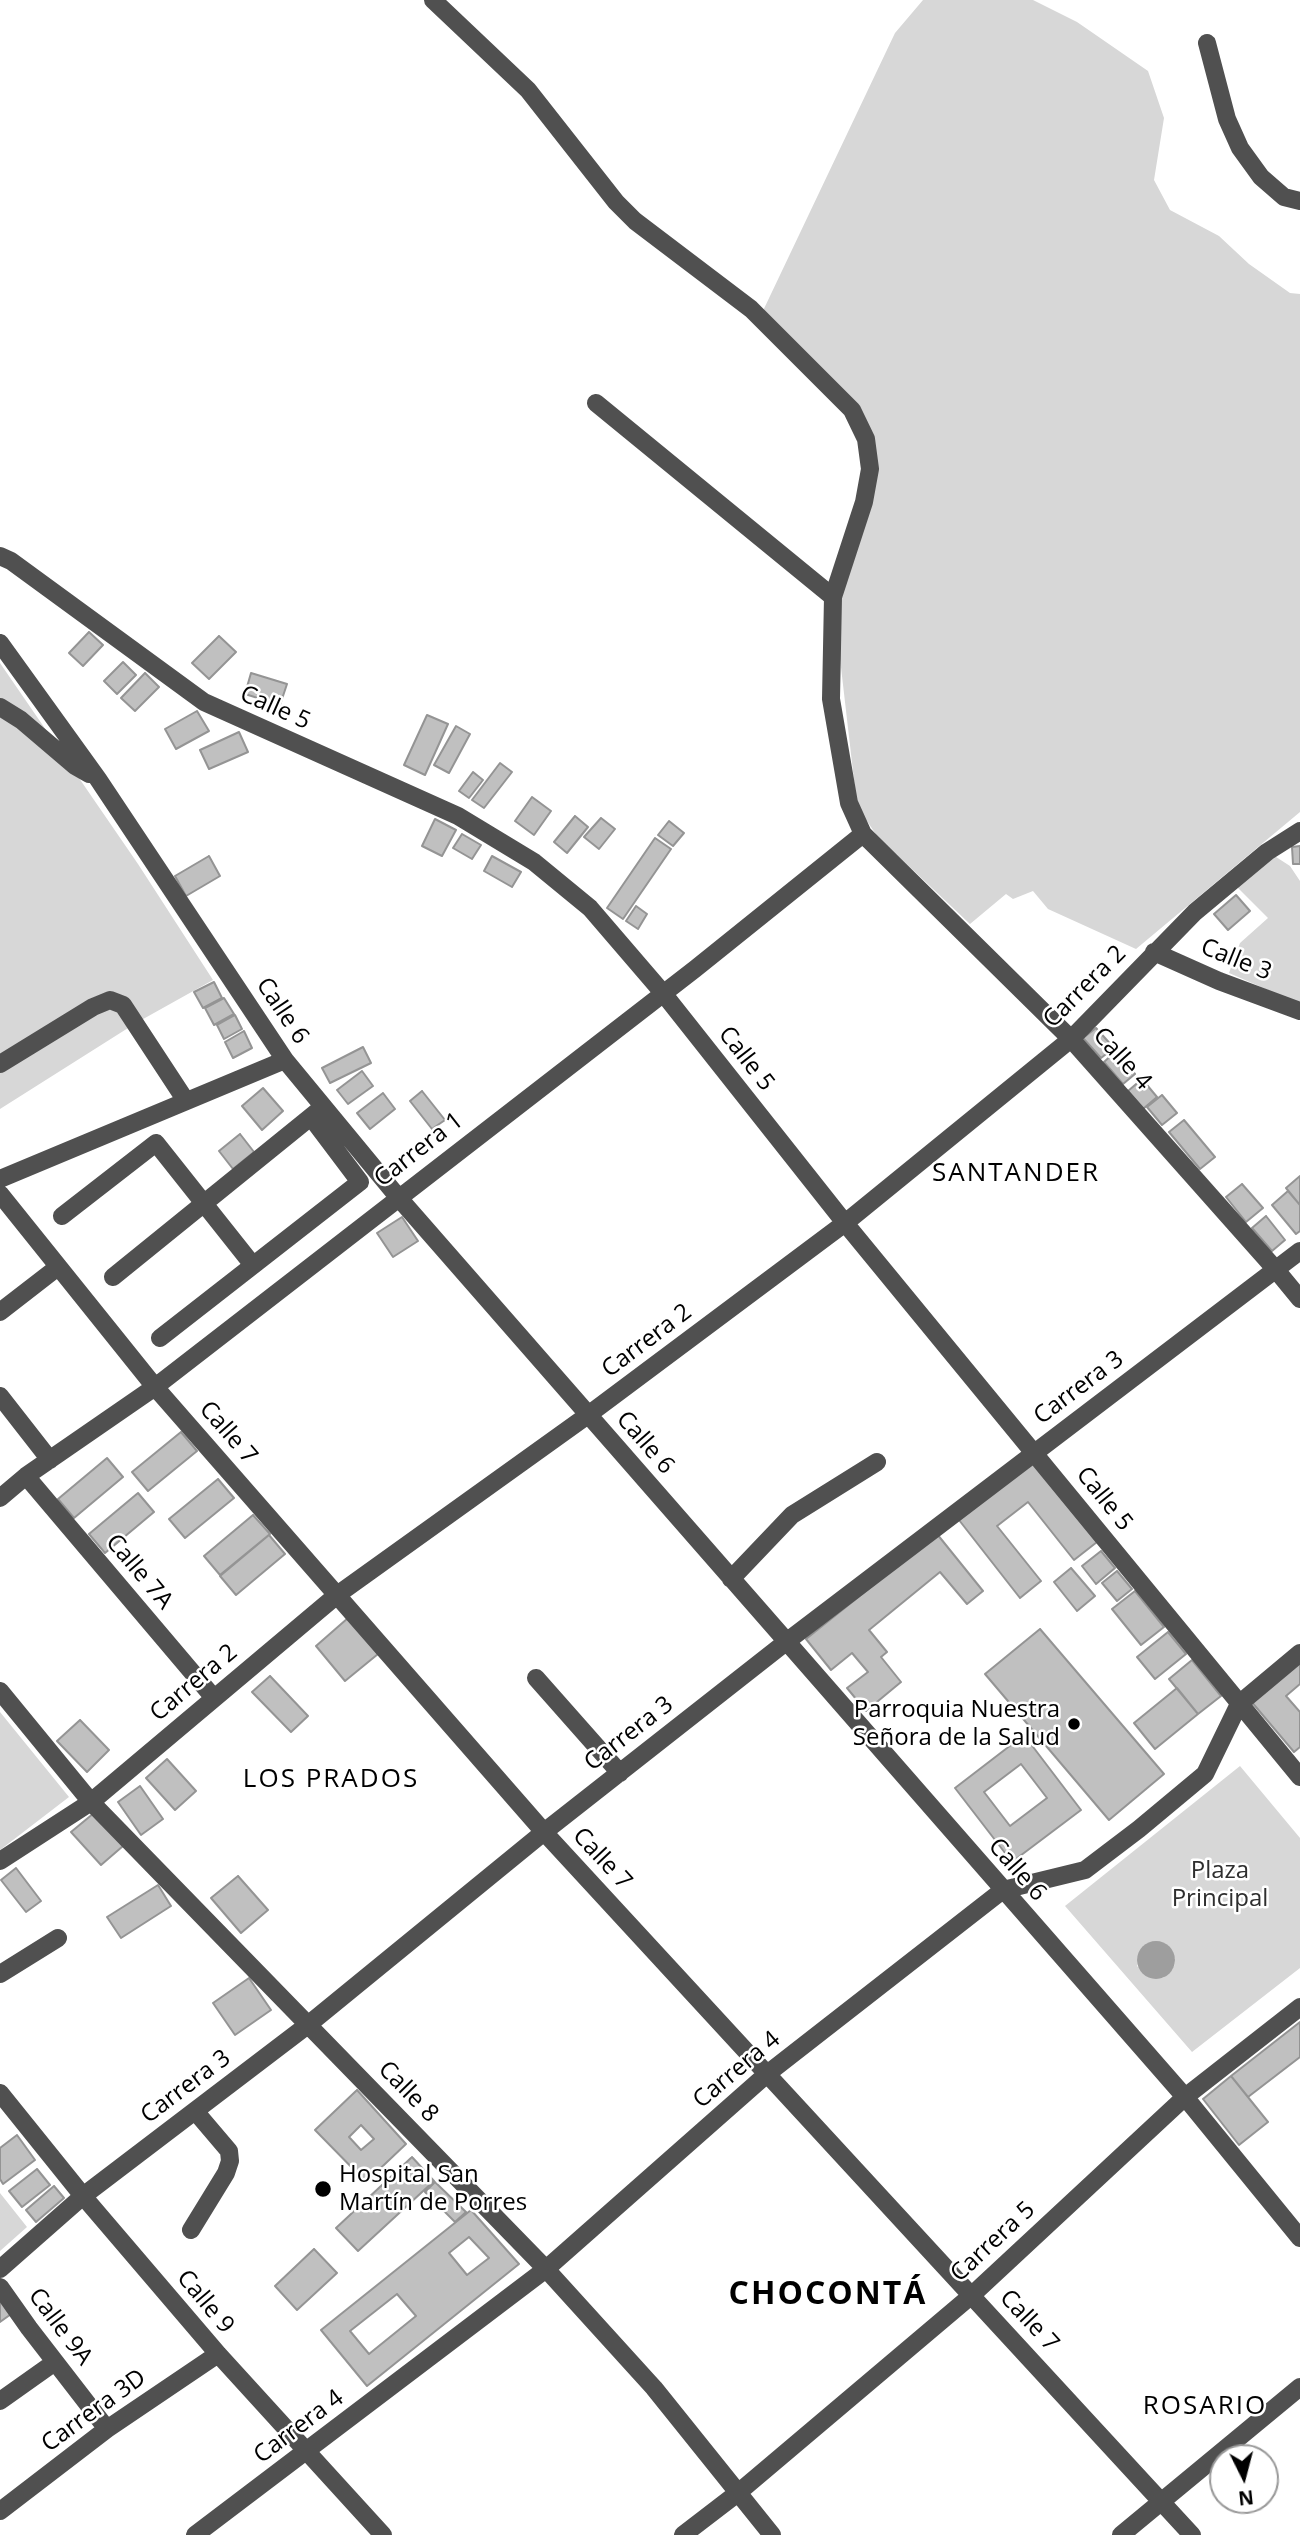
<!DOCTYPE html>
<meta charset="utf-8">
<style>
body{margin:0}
#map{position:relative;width:1300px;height:2535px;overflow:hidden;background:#fff;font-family:"Open Sans",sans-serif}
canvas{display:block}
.north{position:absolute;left:1209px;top:2444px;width:70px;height:70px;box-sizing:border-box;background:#fff;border:2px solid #999;border-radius:50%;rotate:174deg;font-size:19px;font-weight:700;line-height:28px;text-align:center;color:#000}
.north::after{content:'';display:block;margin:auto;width:24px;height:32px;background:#000;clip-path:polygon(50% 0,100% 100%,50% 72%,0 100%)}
</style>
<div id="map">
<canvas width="1300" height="2535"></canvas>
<div class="north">N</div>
</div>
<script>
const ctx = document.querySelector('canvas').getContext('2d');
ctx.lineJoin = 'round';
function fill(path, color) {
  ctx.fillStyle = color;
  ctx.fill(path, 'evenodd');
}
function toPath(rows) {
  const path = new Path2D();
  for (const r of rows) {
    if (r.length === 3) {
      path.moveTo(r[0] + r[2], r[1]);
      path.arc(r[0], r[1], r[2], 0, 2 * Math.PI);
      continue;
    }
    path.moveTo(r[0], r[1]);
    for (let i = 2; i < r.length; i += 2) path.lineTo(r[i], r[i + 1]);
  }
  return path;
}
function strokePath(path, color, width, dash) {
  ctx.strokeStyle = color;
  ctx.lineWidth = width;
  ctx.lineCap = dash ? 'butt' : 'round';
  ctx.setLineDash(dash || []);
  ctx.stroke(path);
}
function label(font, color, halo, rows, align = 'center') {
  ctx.font = font + ' "Open Sans",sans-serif';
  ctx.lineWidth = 5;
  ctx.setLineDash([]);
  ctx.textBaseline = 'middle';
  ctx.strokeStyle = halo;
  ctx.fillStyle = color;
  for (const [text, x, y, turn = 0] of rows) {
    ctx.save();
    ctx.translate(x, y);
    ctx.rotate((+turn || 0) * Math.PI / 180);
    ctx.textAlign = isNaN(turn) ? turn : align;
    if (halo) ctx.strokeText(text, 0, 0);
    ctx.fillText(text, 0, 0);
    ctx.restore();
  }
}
fill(toPath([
 [923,0,1033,0,1077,22,1148,71,1164,118,1154,180,1170,210,1219,236,1249,264,1290,293,1300,294,1300,812,1136,949,1048,909,1033,891,1013,899,1006,894,970,924,877,836,857,806,836,624,864,499,863,423,761,315,895,33],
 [0,663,138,864,213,980,136,1023,0,1109],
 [1273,855,1290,866,1300,881,1300,1004,1229,973,1240,943,1268,918,1236,886],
 [0,1712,69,1797,0,1850],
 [1240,1766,1300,1838,1300,1968,1192,2052,1065,1906],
 [1138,1954,1175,1958,1175,1964,1172,1970,1163,1978,1151,1978,1137,1966],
 [0,2193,27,2227,0,2251]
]), '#d7d7d7');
fill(toPath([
 [1156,1960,19]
]), '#9e9e9e');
const building = toPath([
 [89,632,103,645,83,666,69,653,89,632],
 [219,636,236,652,209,679,192,663,219,636],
 [123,662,136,675,117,694,104,681,123,662],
 [145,673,159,687,135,711,121,698,145,673],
 [251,673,287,684,280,705,245,694,251,673],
 [197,711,209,731,176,749,165,729,197,711],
 [427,715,448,724,425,775,404,765,427,715],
 [456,726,470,734,449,773,434,765,456,726],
 [239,732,248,752,209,769,200,750,239,732],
 [500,763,512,772,484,808,472,800,500,763],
 [473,772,483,780,469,798,459,791,473,772],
 [532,797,551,811,534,835,515,821,532,797],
 [575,816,588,827,567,853,554,842,575,816],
 [601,818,615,829,599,849,584,837,601,818],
 [435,819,456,830,442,856,422,846,435,819],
 [669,821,684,833,673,846,658,835,669,821],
 [462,834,481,845,472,859,453,848,462,834],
 [655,838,671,849,623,919,607,908,655,838],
 [1300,846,1300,864,1293,864,1292,847,1300,846],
 [209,856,220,876,186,896,175,876,209,856],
 [492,856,521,872,512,887,484,871,492,856],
 [1236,895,1250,911,1228,930,1214,914,1236,895],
 [636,906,647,914,638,929,626,921,636,906],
 [214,982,222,998,203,1008,194,992,214,982],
 [224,998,234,1014,214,1025,205,1008,224,998],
 [235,1015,242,1029,224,1039,217,1025,235,1015],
 [1096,1028,1114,1048,1101,1058,1083,1038,1096,1028],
 [244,1031,252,1048,233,1058,225,1042,244,1031],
 [363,1047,371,1063,330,1083,322,1068,363,1047],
 [1116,1051,1135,1074,1123,1084,1104,1062,1116,1051],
 [362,1071,373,1086,348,1104,337,1090,362,1071],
 [1142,1079,1157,1097,1143,1109,1128,1091,1142,1079],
 [263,1088,283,1111,262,1130,242,1106,263,1088],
 [422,1091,445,1120,432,1129,410,1101,422,1091],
 [383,1093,395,1109,370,1129,357,1113,383,1093],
 [1162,1095,1177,1113,1162,1125,1147,1107,1162,1095],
 [1184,1120,1215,1157,1200,1169,1169,1132,1184,1120],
 [240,1134,254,1152,233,1169,219,1151,240,1134],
 [1300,1176,1300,1205,1286,1188,1300,1176],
 [1242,1184,1263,1208,1246,1222,1226,1197,1242,1184],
 [1288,1191,1300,1205,1300,1231,1296,1234,1272,1205,1288,1191],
 [1266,1216,1285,1240,1272,1251,1252,1228,1266,1216],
 [402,1217,418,1241,393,1257,377,1233,402,1217],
 [181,1432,197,1451,148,1491,132,1472,181,1432],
 [107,1458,123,1477,74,1518,58,1499,107,1458],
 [1032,1462,1097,1542,1074,1560,1028,1502,997,1526,1041,1581,1020,1598,959,1520,1032,1462],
 [218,1479,234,1498,185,1538,169,1519,218,1479],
 [138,1493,154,1512,105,1553,89,1534,138,1493],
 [253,1515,270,1534,220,1575,204,1556,253,1515],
 [937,1534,983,1591,967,1604,940,1572,869,1630,887,1652,881,1657,901,1682,866,1711,847,1688,868,1672,852,1653,831,1670,806,1639,937,1534],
 [269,1535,285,1554,236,1595,220,1576,269,1535],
 [1101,1551,1115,1568,1096,1584,1082,1566,1101,1551],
 [1071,1568,1095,1596,1077,1611,1054,1582,1071,1568],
 [1117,1571,1132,1589,1117,1601,1102,1583,1117,1571],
 [1135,1591,1164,1627,1141,1645,1112,1609,1135,1591],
 [348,1618,378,1654,345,1681,316,1646,348,1618],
 [1040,1629,1164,1774,1109,1820,985,1674,1040,1629],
 [1168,1632,1186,1654,1155,1679,1137,1657,1168,1632],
 [1300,1659,1300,1684,1286,1696,1300,1712,1300,1747,1294,1752,1250,1700,1300,1659],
 [1192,1660,1221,1696,1198,1714,1169,1679,1192,1660],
 [270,1676,308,1716,291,1732,252,1692,270,1676],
 [1177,1688,1198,1714,1155,1749,1134,1723,1177,1688],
 [80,1720,109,1750,87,1772,57,1741,80,1720],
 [1024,1735,1081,1810,1012,1862,955,1788,1024,1735],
 [1021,1764,1047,1798,1010,1826,984,1792,1021,1764],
 [167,1759,196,1791,175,1810,146,1778,167,1759],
 [140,1786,163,1819,141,1835,118,1802,140,1786],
 [94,1813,123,1846,101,1865,71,1832,94,1813],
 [16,1868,41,1901,26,1912,1,1880,16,1868],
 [238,1876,268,1910,241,1933,211,1898,238,1876],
 [158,1885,171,1906,121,1938,107,1917,158,1885],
 [249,1978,271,2010,235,2035,213,2003,249,1978],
 [1300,2022,1300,2057,1248,2097,1231,2076,1300,2022],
 [1231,2076,1268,2122,1239,2145,1203,2099,1231,2076],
 [357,2090,406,2144,366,2182,315,2130,357,2090],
 [361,2125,374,2139,361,2150,349,2137,361,2125],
 [17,2135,35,2160,3,2184,0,2179,0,2148,17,2135],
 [412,2157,434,2181,358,2251,336,2228,412,2157],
 [37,2169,50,2185,22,2207,9,2191,37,2169],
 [435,2182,466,2212,455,2222,425,2192,435,2182],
 [54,2186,64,2198,36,2222,26,2210,54,2186],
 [471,2210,519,2264,367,2386,321,2330,471,2210],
 [469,2237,489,2258,467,2275,449,2253,469,2237],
 [397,2294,416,2316,369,2354,350,2331,397,2294],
 [314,2249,337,2273,297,2310,275,2286,314,2249],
 [0,2294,14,2312,0,2322,0,2294]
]);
fill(building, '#c0c0c0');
strokePath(building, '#949494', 2);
strokePath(toPath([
 [433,0,528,90,616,202,635,221,751,309,852,410,866,439,870,469,864,502,833,597,831,699,849,803,863,834,1071,1039,1277,1271,1300,1299],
 [1207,43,1227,119,1240,148,1261,177,1284,197,1300,201],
 [596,403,833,597],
 [0,556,11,561,204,702,458,816,534,862,590,908,663,993,845,1223,1300,1777],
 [0,643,98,779,285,1060,398,1197,1185,2097,1300,2238],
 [0,707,21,720,75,766,89,774],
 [1154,952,1219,981,1300,1011],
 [0,1064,93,1007,110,1000,123,1005,186,1101],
 [0,1179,285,1060],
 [0,1194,155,1387,544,1832,1192,2535],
 [62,1216,156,1143,252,1264],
 [113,1277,318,1111],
 [0,1312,58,1267],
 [160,1338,360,1182,311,1117],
 [0,1396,50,1460],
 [26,1476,214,1698],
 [0,1498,26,1476,155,1387,695,969,863,834],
 [731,1579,792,1515,877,1462],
 [536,1678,620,1773],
 [0,1691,91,1802,546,2269,654,2388,772,2535],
 [0,1861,91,1802,337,1595,588,1415,845,1223,1071,1039,1195,912,1267,852,1300,831],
 [0,1974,58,1938],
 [0,2093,83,2196,218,2354,383,2535],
 [191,2230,226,2173,230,2161,229,2151,195,2111],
 [0,2269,83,2196,309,2024,544,1832,786,1642,1300,1251],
 [0,2287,29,2328,107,2429],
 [0,2401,55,2362],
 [0,2511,107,2429,218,2354],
 [195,2535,546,2269,767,2074,1003,1890,1085,1870,1139,1829,1205,1774,1239,1704,1300,1653],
 [683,2535,739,2492,972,2295,1185,2097,1300,2007],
 [1121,2535,1300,2387]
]), '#505050', 18);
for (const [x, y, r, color] of [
 [1074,1724,7,"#000"],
 [323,2189,9,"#000"]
]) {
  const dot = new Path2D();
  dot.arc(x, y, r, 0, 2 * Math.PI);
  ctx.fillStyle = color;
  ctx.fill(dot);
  strokePath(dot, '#fff', 2.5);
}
label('24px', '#000', '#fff', [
 ["Calle 5",275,708,24],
 ["Calle 3",1236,960,22],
 ["Carrera 2",1085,987,-45],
 ["Calle 6",282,1011,56],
 ["Calle 5",746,1059,52],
 ["Calle 4",1122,1059,48],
 ["Carrera 1",419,1150,-38],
 ["Carrera 2",647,1341,-37],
 ["Carrera 3",1079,1388,-37],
 ["Calle 7",228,1433,49],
 ["Calle 6",645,1443,49],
 ["Calle 5",1104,1499,51],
 ["Calle 7A",139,1572,50],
 ["Carrera 2",194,1683,-40],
 ["Carrera 3",629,1734,-38],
 ["Calle 7",602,1859,47],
 ["Calle 6",1017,1870,49],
 ["Carrera 4",737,2070,-40],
 ["Carrera 3",186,2087,-37],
 ["Calle 8",408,2092,46],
 ["Carrera 5",993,2242,-43],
 ["Calle 9",205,2302,50],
 ["Calle 7",1029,2321,47],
 ["Calle 9A",60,2327,53],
 ["Carrera 3D",94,2411,-36],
 ["Carrera 4",299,2427,-37]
]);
label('24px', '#000', '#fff', [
 ["Parroquia Nuestra",1060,1710],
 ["Señora de la Salud",1060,1738],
 ["Hospital San",339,2175,"left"],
 ["Martín de Porres",339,2203,"left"]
], 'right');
label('24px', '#2e2e2e', '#fff', [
 ["Plaza",1220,1871],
 ["Principal",1220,1899]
]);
ctx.letterSpacing = '2px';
label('26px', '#000', '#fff', [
 ["SANTANDER",1016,1174],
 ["LOS PRADOS",331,1780],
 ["ROSARIO",1205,2407]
]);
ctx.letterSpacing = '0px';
ctx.letterSpacing = '2px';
label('bold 32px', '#000', '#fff', [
 ["CHOCONTÁ",828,2295]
]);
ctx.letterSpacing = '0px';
</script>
